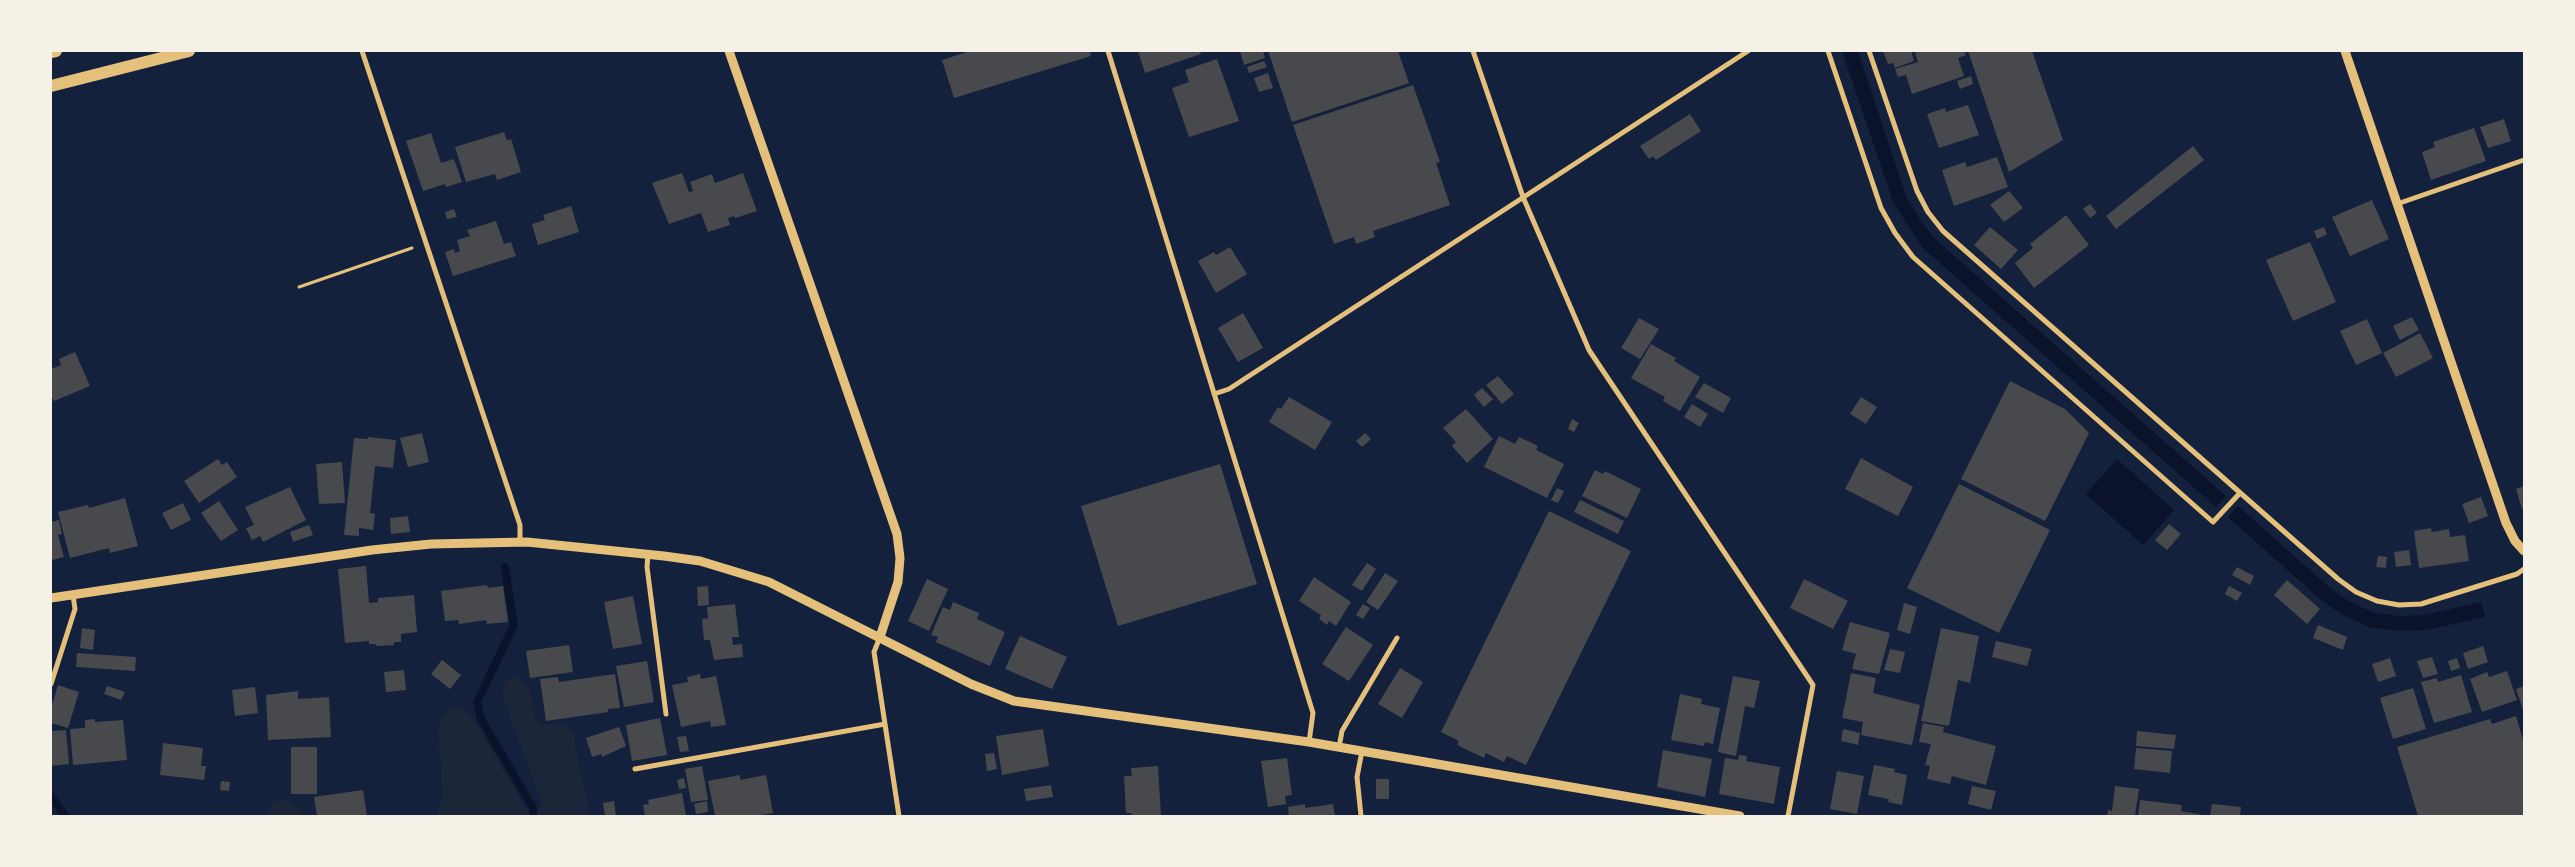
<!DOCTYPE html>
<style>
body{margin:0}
#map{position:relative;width:2575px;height:867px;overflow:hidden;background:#14213d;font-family:Montserrat,sans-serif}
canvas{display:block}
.frame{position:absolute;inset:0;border:52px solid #f6f1e7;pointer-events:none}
</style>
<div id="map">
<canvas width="2575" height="867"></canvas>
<div class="frame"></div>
</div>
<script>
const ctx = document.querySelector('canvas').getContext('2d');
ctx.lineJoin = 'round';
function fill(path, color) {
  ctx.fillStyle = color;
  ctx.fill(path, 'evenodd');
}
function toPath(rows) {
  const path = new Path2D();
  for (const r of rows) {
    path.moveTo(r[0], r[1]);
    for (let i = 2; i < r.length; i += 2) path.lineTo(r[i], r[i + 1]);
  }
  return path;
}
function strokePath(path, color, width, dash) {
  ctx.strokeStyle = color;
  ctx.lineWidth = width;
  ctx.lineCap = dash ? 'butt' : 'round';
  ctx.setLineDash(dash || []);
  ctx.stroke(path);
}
fill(toPath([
 [515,677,524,681,530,689,534,716,539,723,567,726,573,734,590,816,436,816,443,797,438,729,441,719,448,710,459,708,469,714,476,723,526,809,530,812,537,812,541,808,541,801,503,698,503,689,507,681],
 [278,799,288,801,297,808,302,816,267,816,270,806]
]), '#1d2539');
fill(toPath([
 [1842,51,1858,51,1906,196,1919,218,1934,238,2226,496,2216,507,1923,248,1893,202],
 [2117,459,2174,510,2143,545,2086,494],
 [2238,506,2330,588,2350,602,2373,612,2398,616,2424,615,2481,602,2485,617,2426,630,2397,631,2369,627,2343,615,2321,600,2228,517]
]), '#0b132b');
strokePath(toPath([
 [505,567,514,625,477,702,481,719,533,808,533,816],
 [51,796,65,816]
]), '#0b132b', 8);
fill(toPath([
 [970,51,1090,51,1091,56,954,98,942,60],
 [1138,51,1200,51,1201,54,1145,73],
 [1240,51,1263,51,1265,58,1244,65],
 [1268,51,1398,51,1409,83,1292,122],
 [1883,51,1911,51,1914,61,1895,68,1893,63,1888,64],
 [1919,51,1964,51,1966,55,1958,58,1964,76,1912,94,1906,75,1898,77,1895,69,1918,62,1915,53],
 [1968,51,2032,51,2063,140,2009,172],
 [1217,59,1239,121,1189,137,1172,88,1189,82,1185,70],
 [1264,61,1267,67,1249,73,1247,67],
 [1268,73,1273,88,1259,92,1254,78],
 [1971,76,1973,84,1960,89,1957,81],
 [1413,85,1440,162,1436,163,1450,205,1373,231,1375,237,1356,244,1354,237,1334,244,1293,125],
 [1968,105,1979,135,1939,148,1927,114,1945,108,1946,112],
 [1690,114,1701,131,1656,160,1653,156,1649,159,1640,146],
 [2504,119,2511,141,2488,148,2480,127],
 [2474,128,2486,161,2431,180,2422,152,2435,147,2433,142],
 [504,132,507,140,511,139,521,172,497,180,495,174,466,182,455,147],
 [431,133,441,163,454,159,462,182,446,187,445,184,423,191,406,141],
 [2193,146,2204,160,2116,229,2106,216],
 [1997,157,2008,187,1954,206,1942,170,1965,162,1967,167],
 [682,173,689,192,693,191,690,182,712,174,715,183,743,173,757,211,735,218,734,216,728,218,730,225,708,232,701,213,669,224,652,183],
 [2009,191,2023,208,2004,222,1990,205],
 [2372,200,2389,239,2350,256,2332,217],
 [2090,204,2097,213,2090,218,2083,209],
 [571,206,579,232,538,245,532,224,545,220,543,215],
 [454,209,457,217,447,219,445,212],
 [2066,215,2089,245,2034,288,2015,263,2033,248,2030,244],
 [496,221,504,244,511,242,516,256,453,276,445,252,454,249,455,253,460,251,457,240,470,236,467,230],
 [1990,227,2018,250,2001,269,1974,245],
 [2324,227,2327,234,2317,239,2314,231],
 [2310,242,2336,302,2293,321,2266,260],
 [1230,247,1247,274,1216,293,1198,261,1214,252,1216,255],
 [1243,313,1263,348,1238,362,1218,328],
 [2412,317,2419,330,2400,340,2393,326],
 [1639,318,1659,329,1640,359,1621,348],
 [2367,319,2382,353,2356,365,2340,331],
 [2420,333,2433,358,2396,377,2383,353],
 [1651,344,1676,358,1674,361,1700,377,1680,411,1663,401,1665,397,1631,378],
 [75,352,90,386,54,401,51,396,51,369,61,365,59,359],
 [1498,376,1514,394,1502,404,1486,385],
 [2010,381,2065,409,2089,433,2045,521,1961,479],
 [1704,383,1731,398,1723,413,1695,397],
 [1482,388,1493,399,1484,407,1474,395],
 [1289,397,1332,422,1315,450,1269,422,1278,407,1281,409],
 [1861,397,1877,407,1866,424,1850,414],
 [1692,404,1708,414,1700,427,1684,417],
 [1466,409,1493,439,1467,463,1452,446,1456,442,1443,428],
 [1572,419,1579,423,1574,432,1568,429],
 [422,433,429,462,408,467,400,438],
 [1365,433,1371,439,1362,447,1356,441],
 [1499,436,1515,444,1519,437,1538,446,1536,450,1564,464,1547,498,1484,467],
 [368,437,396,440,393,468,375,466,370,513,375,514,373,530,359,528,359,536,344,535,354,438,368,439],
 [1861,458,1913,487,1898,516,1845,489],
 [218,459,222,465,227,462,237,477,199,503,184,481],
 [342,462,345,503,319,504,316,464],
 [1220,464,1257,584,1118,626,1081,506],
 [1595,470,1603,474,1605,471,1641,489,1627,518,1582,496],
 [1959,484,2050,530,1999,633,1907,588],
 [2524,486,2524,508,2522,509,2516,489],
 [290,487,306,520,263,542,260,536,252,540,246,528,254,525,245,507],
 [1557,488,1564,491,1558,503,1551,500],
 [2481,497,2488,516,2469,523,2462,504],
 [125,498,138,546,110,553,109,548,70,558,58,512,88,505,89,508],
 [1580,500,1624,521,1618,534,1574,512],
 [219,501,238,530,221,541,201,513],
 [183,503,191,520,171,530,162,513],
 [1549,511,1631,551,1526,765,1507,756,1504,762,1486,753,1484,758,1457,745,1459,741,1441,732],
 [408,516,410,532,391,534,390,518],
 [59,520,62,534,58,535,64,557,52,560,51,522],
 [2169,524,2181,534,2167,550,2155,540],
 [309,525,313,535,293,542,290,532],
 [2431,528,2432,532,2449,529,2450,537,2465,535,2469,561,2419,568,2414,531],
 [2409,550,2411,565,2396,567,2394,552],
 [2378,556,2387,557,2386,568,2376,567],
 [1367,563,1376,569,1362,591,1352,585],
 [366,566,369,603,378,602,378,598,414,595,417,632,401,634,401,642,394,642,394,645,376,646,376,644,369,644,369,641,345,643,338,569],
 [2237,567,2254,576,2250,585,2232,575],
 [1385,573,1398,581,1378,610,1366,602],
 [1314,577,1351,602,1336,626,1329,621,1327,625,1319,619,1321,615,1299,601],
 [927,579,948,589,929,631,908,621],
 [1804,579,1848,601,1833,629,1790,608],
 [2287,580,2320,609,2307,624,2274,595],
 [487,585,488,588,503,586,508,622,487,624,486,620,459,624,458,620,445,621,441,591],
 [708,586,709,605,698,606,697,587],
 [2229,586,2242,593,2237,601,2225,594],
 [633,596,642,644,613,649,604,602],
 [953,602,979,613,977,619,1005,632,990,666,936,642,938,637,931,635,943,607,950,610],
 [1904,603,1917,607,1910,634,1897,630],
 [735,604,739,637,732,637,733,645,742,644,743,657,714,660,710,640,704,640,702,619,708,618,707,607],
 [1363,604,1370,608,1363,619,1356,615],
 [1850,622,1890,633,1879,674,1852,669,1856,654,1842,650],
 [2318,625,2347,637,2343,650,2313,638],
 [1346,627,1373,645,1349,681,1322,664],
 [82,628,95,630,93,650,80,648],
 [1941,628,1979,636,1970,683,1958,680,1949,726,1921,721],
 [1020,636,1067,657,1052,689,1005,669],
 [1996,641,2032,649,2027,666,1992,657],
 [569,645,573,672,530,678,526,651],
 [2483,646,2488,662,2468,669,2463,653],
 [1890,649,1905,652,1900,673,1884,670],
 [77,653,136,657,135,671,76,667],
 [2432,657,2438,674,2423,678,2417,661],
 [2390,658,2396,676,2378,682,2372,664],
 [2457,658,2460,668,2451,671,2448,661],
 [442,660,461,675,450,689,431,674],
 [647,661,654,702,624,707,616,666],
 [1400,668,1423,682,1402,718,1378,704],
 [404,670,406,690,386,692,384,672],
 [2507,671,2517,700,2482,712,2470,679,2487,672,2489,677],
 [1851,673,1876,678,1873,693,1920,705,1912,745,1861,735,1863,722,1842,718],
 [615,674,620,708,608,709,608,712,546,721,540,679,558,677,559,682],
 [700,674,701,679,716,676,726,725,711,727,710,721,681,727,672,685,688,682,687,677],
 [2461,675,2472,712,2434,723,2421,682,2437,678,2438,682],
 [1733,676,1760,681,1754,708,1745,706,1736,756,1718,752],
 [58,685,79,692,68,728,51,723,51,708],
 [107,686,125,692,121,700,104,694],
 [2524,686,2524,709,2523,710,2516,689],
 [255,687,258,713,235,716,232,690],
 [2413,688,2426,729,2393,739,2380,698],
 [298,691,298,699,329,697,331,737,268,740,266,695],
 [1680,694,1702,699,1701,704,1720,708,1713,744,1705,742,1704,746,1671,740],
 [2516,716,2524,743,2524,816,2418,816,2397,747,2490,719,2492,724],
 [660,718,667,755,632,761,626,725],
 [95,719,95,722,123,720,127,760,73,765,70,729,85,728,85,720],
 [1923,723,1944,727,1943,732,1996,746,1986,785,1952,776,1950,784,1927,779,1930,766,1925,765,1931,744,1919,742],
 [619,727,626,746,602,757,601,754,592,757,586,738],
 [1043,729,1049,766,1002,775,996,736],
 [1843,729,1860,733,1858,745,1841,741],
 [66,730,69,764,51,766,51,731],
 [2137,731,2176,735,2174,749,2136,746],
 [686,736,689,751,680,752,677,737],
 [163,743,203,748,201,766,206,766,204,780,160,775],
 [291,747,317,747,317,794,291,794],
 [2136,748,2172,751,2170,773,2134,769],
 [1663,750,1712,759,1705,797,1657,787],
 [994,753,997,769,987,771,985,754],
 [1739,755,1747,756,1746,761,1780,767,1774,804,1719,794,1725,758,1738,760],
 [1287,758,1292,795,1285,796,1286,804,1268,807,1261,761],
 [1874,765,1895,769,1894,772,1907,775,1902,805,1888,802,1889,799,1868,795],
 [702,766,708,800,691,802,685,769],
 [1158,766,1161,816,1132,816,1131,813,1126,813,1124,776,1132,776,1131,768],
 [1837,771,1864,776,1857,814,1830,809],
 [740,775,740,780,766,775,773,813,756,816,715,816,708,781],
 [684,778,686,788,679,789,677,780],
 [1376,779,1389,779,1389,799,1376,799],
 [221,781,230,782,229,791,220,790],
 [1051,785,1053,797,1026,801,1024,789],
 [1972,786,1996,791,1991,810,1968,804],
 [2115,786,2139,789,2135,816,2107,816,2108,810,2112,811],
 [363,790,367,816,317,816,314,797],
 [682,793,686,816,645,816,643,805,649,804,648,800],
 [2140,800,2182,805,2181,811,2208,816,2138,816],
 [614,801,616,816,605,816,603,803],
 [707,801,708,812,696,814,694,804],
 [1305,804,1305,808,1333,804,1335,816,1289,816,1288,807],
 [2212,804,2241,807,2240,816,2210,816]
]), '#48494c');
strokePath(toPath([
 [299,287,412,248]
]), '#e5c07b', 3);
strokePath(toPath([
 [362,51,520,525,520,542],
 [1108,51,1313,713,1309,742],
 [1473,51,1523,197,1589,350,1813,685,1788,816],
 [1828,51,1881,208,1895,233,1913,257,2213,522,2240,493],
 [1869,51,1917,191,1928,212,1943,231,2338,579,2356,592,2377,601,2399,605,2421,604,2517,574,2524,569],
 [2397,204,2524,160],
 [1214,394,1229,389,1748,51],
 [648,554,647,567,666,714],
 [880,637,874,652,899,816],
 [51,684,75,609,73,595],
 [1339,747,1342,731,1397,638],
 [635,769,885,724],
 [1361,816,1357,777,1362,751]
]), '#e5c07b', 5);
strokePath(toPath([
 [729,51,897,534,900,558,898,582,880,637],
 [2345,51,2506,523,2515,541,2524,551],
 [51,598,372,550,431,544,527,542,664,556,700,561,769,582,971,684,1014,701,1309,742,1740,816]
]), '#e5c07b', 9);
strokePath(toPath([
 [51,52,56,51],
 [51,86,189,51]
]), '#e5c07b', 12);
</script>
